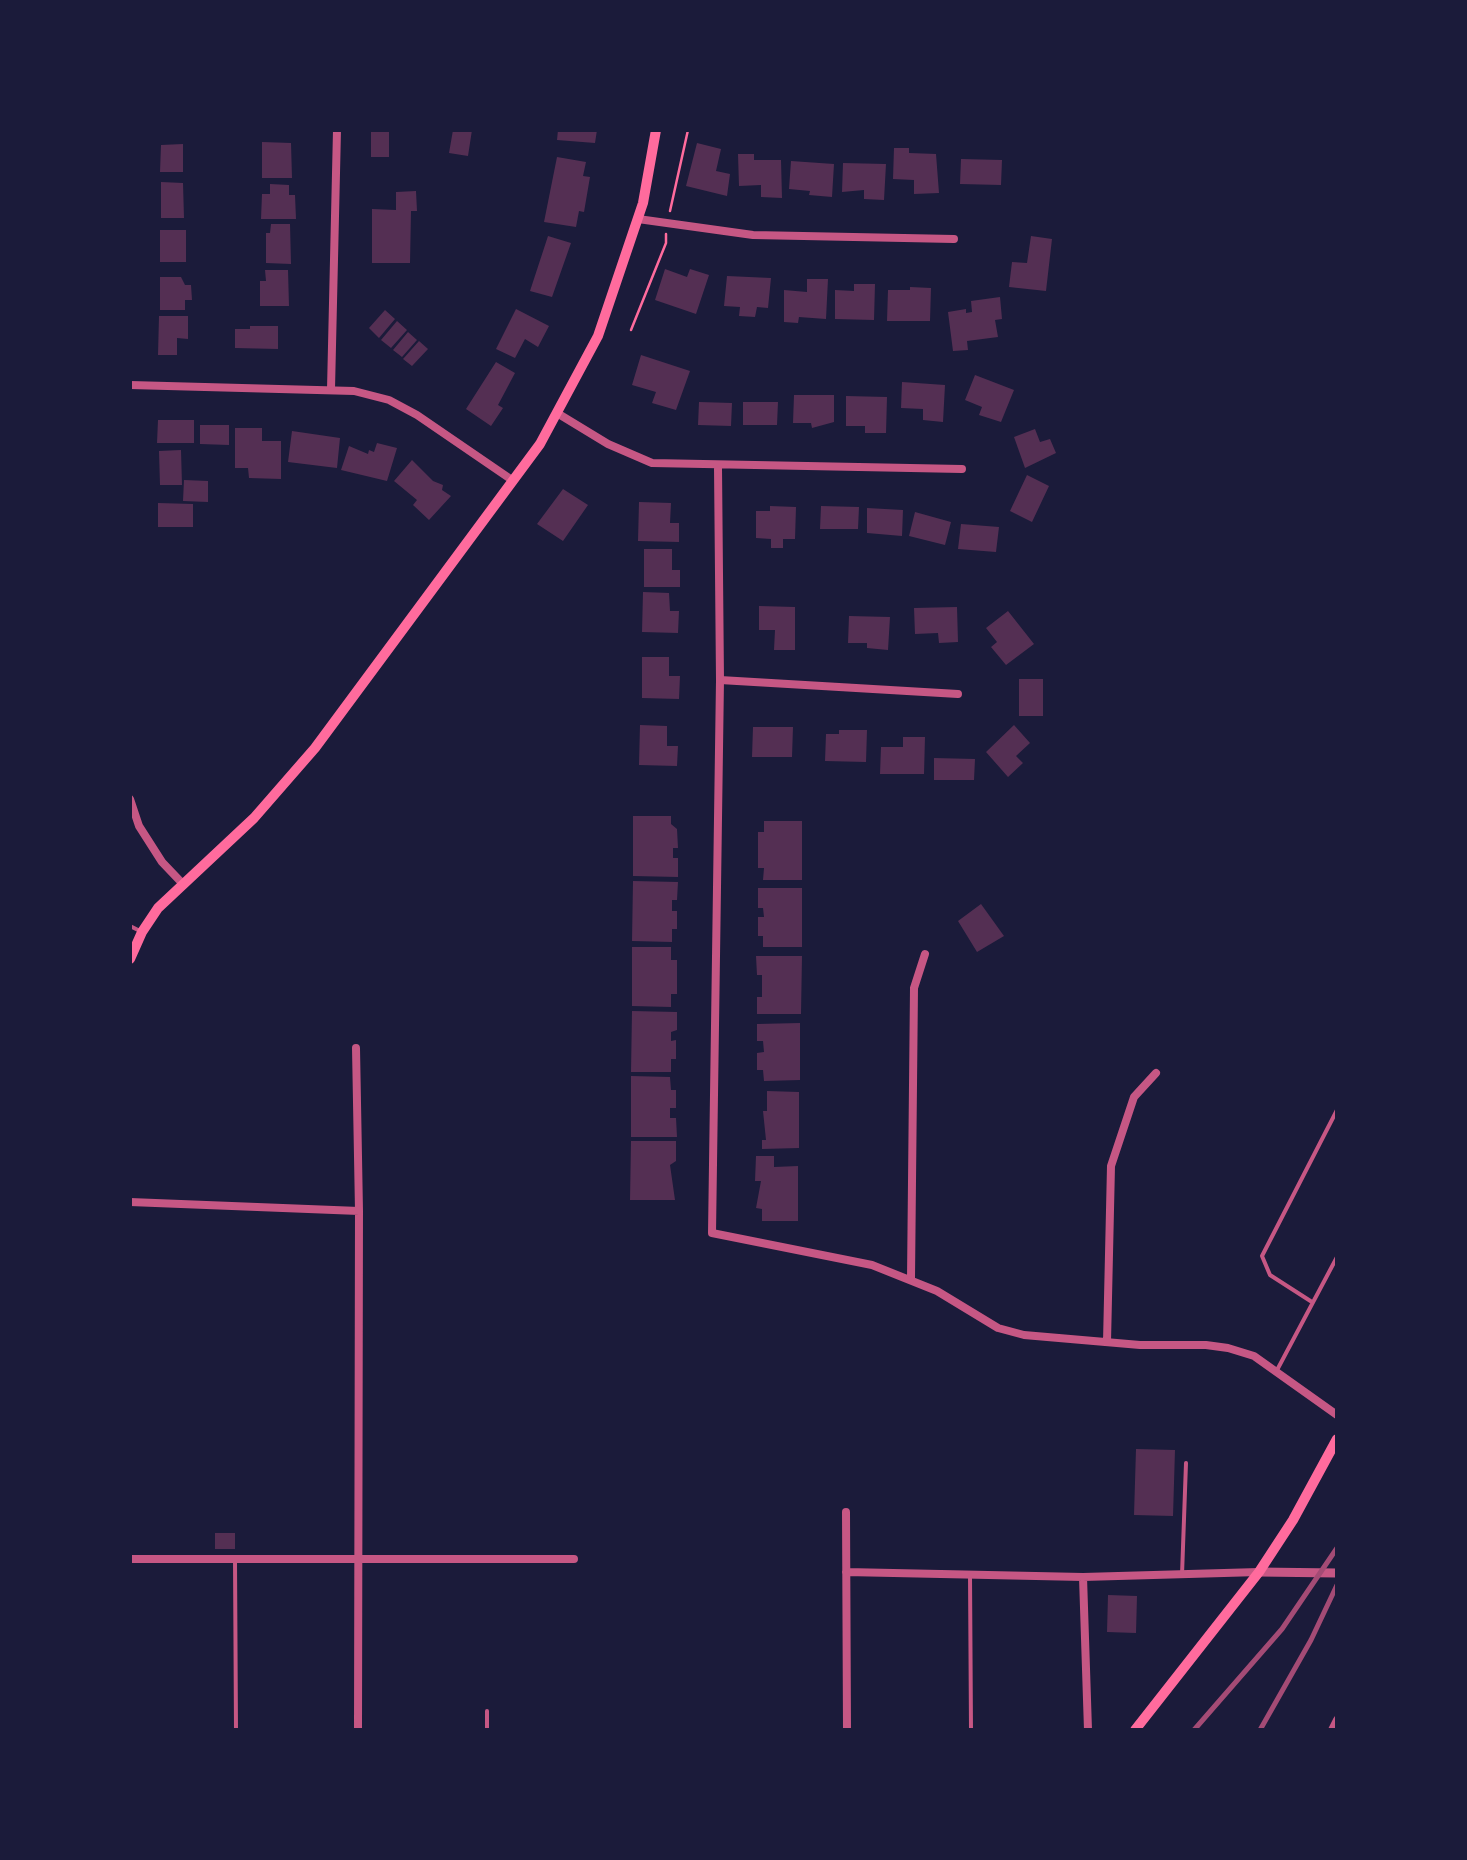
<!DOCTYPE html>
<style>
body{margin:0}
#map{position:relative;width:1467px;height:1860px;overflow:hidden;background:#1b1b3a;font-family:"Source Serif 4",serif}
canvas{display:block}
.frame{position:absolute;inset:0;border:132px solid #1b1b3a;pointer-events:none}
</style>
<div id="map">
<canvas width="1467" height="1860"></canvas>
<div class="frame"></div>
</div>
<script>
const ctx = document.querySelector('canvas').getContext('2d');
ctx.lineJoin = 'round';
function fill(path, color) {
  ctx.fillStyle = color;
  ctx.fill(path, 'evenodd');
}
function toPath(rows) {
  const path = new Path2D();
  for (const r of rows) {
    path.moveTo(r[0], r[1]);
    for (let i = 2; i < r.length; i += 2) path.lineTo(r[i], r[i + 1]);
  }
  return path;
}
function strokePath(path, color, width, dash) {
  ctx.strokeStyle = color;
  ctx.lineWidth = width;
  ctx.lineCap = dash ? 'butt' : 'round';
  ctx.setLineDash(dash || []);
  ctx.stroke(path);
}
fill(toPath([
 [371,130,389,130,389,157,371,157],
 [453,130,472,130,468,156,449,153],
 [558,130,597,130,595,143,557,140],
 [262,142,291,143,292,178,262,178],
 [697,143,721,149,716,171,730,174,727,196,686,186],
 [183,144,183,172,160,172,161,145],
 [894,148,909,148,909,153,936,154,939,193,914,194,914,180,893,179],
 [738,154,754,154,754,160,781,160,782,198,761,197,761,185,739,186],
 [557,157,586,162,583,176,590,177,584,212,579,211,576,227,544,222],
 [961,159,1002,160,1001,185,960,184],
 [791,161,834,164,832,197,809,195,810,191,789,189],
 [843,163,886,164,884,200,864,199,864,190,842,192],
 [161,182,183,183,184,218,161,218],
 [270,184,289,185,289,195,295,195,296,219,261,219,262,194,270,194],
 [416,191,417,211,411,211,410,263,372,263,372,209,396,210,396,192],
 [271,224,290,224,291,264,266,263,266,233,270,233],
 [160,230,186,230,186,262,160,262],
 [548,236,571,243,552,297,530,291],
 [1031,236,1052,239,1046,291,1009,287,1012,262,1027,263],
 [665,269,687,277,690,269,709,275,696,314,655,300],
 [265,270,288,270,289,306,260,306,260,281,266,281],
 [727,276,771,278,768,308,757,307,755,317,739,316,740,307,724,306],
 [160,277,181,277,185,285,191,285,192,300,185,300,185,310,160,310],
 [807,279,828,279,826,319,799,317,798,323,784,322,784,290,807,292],
 [854,284,875,284,874,320,835,319,835,290,854,291],
 [910,287,931,288,930,321,887,321,888,290,910,290],
 [1000,297,1002,319,995,320,998,337,967,341,968,350,953,351,948,312,966,309,966,313,972,312,971,301],
 [516,309,549,326,538,347,525,339,515,358,496,349],
 [385,310,395,319,379,338,369,328],
 [159,316,188,316,188,339,177,338,177,355,158,355],
 [397,321,407,330,391,348,381,340],
 [250,326,278,326,278,349,235,348,235,329,250,329],
 [408,332,417,340,402,357,393,350],
 [419,341,428,349,412,366,403,359],
 [641,355,690,371,676,410,652,403,656,392,632,385],
 [496,362,515,373,498,405,503,408,491,426,466,409],
 [975,375,1014,390,1001,422,979,415,982,407,965,400],
 [902,382,945,385,943,422,923,420,923,409,901,408],
 [794,395,834,395,834,422,812,428,811,423,793,423],
 [846,396,887,397,886,433,865,433,865,426,846,426],
 [699,402,732,403,731,426,698,425],
 [743,402,778,402,777,425,743,425],
 [158,420,194,420,194,443,157,443],
 [200,425,229,425,229,445,200,444],
 [235,428,262,428,262,441,281,441,281,479,249,478,248,468,235,468],
 [1035,429,1040,442,1050,439,1056,453,1025,468,1014,437],
 [292,431,340,438,337,468,288,462],
 [377,443,397,448,387,481,341,470,349,446,368,454,369,450,374,452],
 [181,450,182,485,160,485,159,451],
 [412,460,433,481,443,485,442,490,451,496,429,520,413,505,417,500,394,481],
 [1027,475,1049,486,1032,522,1010,511],
 [184,480,208,481,208,502,183,501],
 [563,489,588,505,563,541,537,524],
 [639,502,671,503,670,523,679,523,679,542,638,541],
 [158,503,193,504,193,527,158,527],
 [770,506,796,507,795,539,783,539,783,548,771,548,771,539,756,538,756,511,770,511],
 [821,506,859,507,858,529,820,529],
 [867,508,903,510,902,536,867,533],
 [915,512,951,522,945,545,909,536],
 [961,524,999,527,996,552,958,549],
 [644,549,672,549,672,570,680,570,680,587,644,587],
 [643,592,669,593,670,611,679,611,678,633,642,632],
 [759,606,795,607,795,650,774,650,775,630,759,630],
 [957,607,958,642,939,643,938,633,915,634,914,608],
 [1008,611,1034,644,1006,665,991,647,997,642,986,628],
 [849,616,890,617,888,650,867,648,867,643,848,643],
 [642,657,669,657,669,676,680,676,679,699,642,698],
 [1019,679,1043,679,1043,716,1019,716],
 [640,725,667,726,667,746,678,746,677,766,639,765],
 [1014,725,1030,743,1016,756,1023,763,1008,777,986,752],
 [753,727,793,727,792,757,752,757],
 [839,730,867,730,866,762,825,761,826,734,839,734],
 [903,737,925,737,924,774,880,774,881,747,903,747],
 [934,758,975,759,974,780,934,780],
 [633,816,671,816,671,824,677,829,678,848,673,848,673,858,678,858,678,877,633,876],
 [764,821,802,821,802,880,763,880,764,868,758,868,758,832,764,832],
 [633,881,678,882,677,900,672,900,672,911,677,911,677,929,672,929,672,942,632,941],
 [758,888,802,888,802,947,763,947,763,936,758,936,758,917,764,917,763,908,758,908],
 [981,904,1004,936,977,952,958,921],
 [632,947,671,947,671,960,677,960,677,994,671,994,671,1007,632,1006],
 [756,956,802,956,801,1014,757,1014,757,997,762,997,762,975,757,975],
 [632,1011,677,1012,677,1030,671,1032,671,1041,676,1040,676,1059,671,1059,671,1072,631,1072],
 [800,1023,800,1080,764,1081,763,1070,757,1070,757,1053,764,1052,763,1041,757,1041,757,1024],
 [631,1076,670,1077,671,1090,676,1090,676,1108,670,1108,670,1118,676,1118,677,1137,631,1137],
 [767,1091,799,1092,799,1148,762,1149,762,1140,766,1140,763,1111,767,1111],
 [631,1141,676,1141,676,1161,670,1165,675,1200,630,1200],
 [756,1156,774,1156,774,1167,798,1166,798,1221,762,1221,762,1209,756,1208,761,1181,755,1181],
 [1136,1449,1175,1450,1173,1516,1134,1515],
 [215,1533,235,1533,235,1549,215,1549],
 [1108,1595,1137,1596,1136,1633,1107,1632]
]), '#542f53');
strokePath(toPath([
 [670,211,688,130],
 [631,330,666,243,666,234]
]), '#ff6b9d', 2.5);
strokePath(toPath([
 [130,926,142,932],
 [1312,1302,1270,1275,1262,1256,1337,1110],
 [1276,1372,1337,1257],
 [235,1560,236,1730],
 [970,1575,971,1730],
 [1182,1575,1186,1463],
 [487,1730,487,1711]
]), '#c65784', 4);
strokePath(toPath([
 [638,219,753,235,954,239],
 [130,385,354,391,389,400,417,415,512,480],
 [331,389,337,130],
 [557,413,608,444,652,463,962,469],
 [718,467,720,680,712,1233,872,1265,937,1291,998,1328,1024,1335,1140,1345,1206,1345,1228,1348,1254,1356,1337,1415],
 [720,680,958,694],
 [130,799,139,826,162,862,182,883],
 [356,1048,359,1211,358,1730],
 [130,1202,359,1211],
 [911,1278,914,988,925,954],
 [1107,1342,1111,1166,1134,1097,1156,1073],
 [846,1512,847,1730],
 [130,1559,574,1559],
 [846,1572,1083,1577,1259,1572],
 [1083,1577,1088,1730],
 [1332,1730,1337,1720]
]), '#c65784', 8);
strokePath(toPath([
 [1259,1572,1337,1573]
]), '#c65784', 9);
strokePath(toPath([
 [130,959,142,932,158,908,254,818,315,748,540,444,598,336,643,203,656,130],
 [1135,1730,1259,1572,1293,1520,1337,1439]
]), '#ff6b9d', 10);
strokePath(toPath([
 [1194,1730,1282,1629,1337,1548],
 [1260,1730,1311,1640,1337,1585]
]), '#a44b75', 5);
</script>
